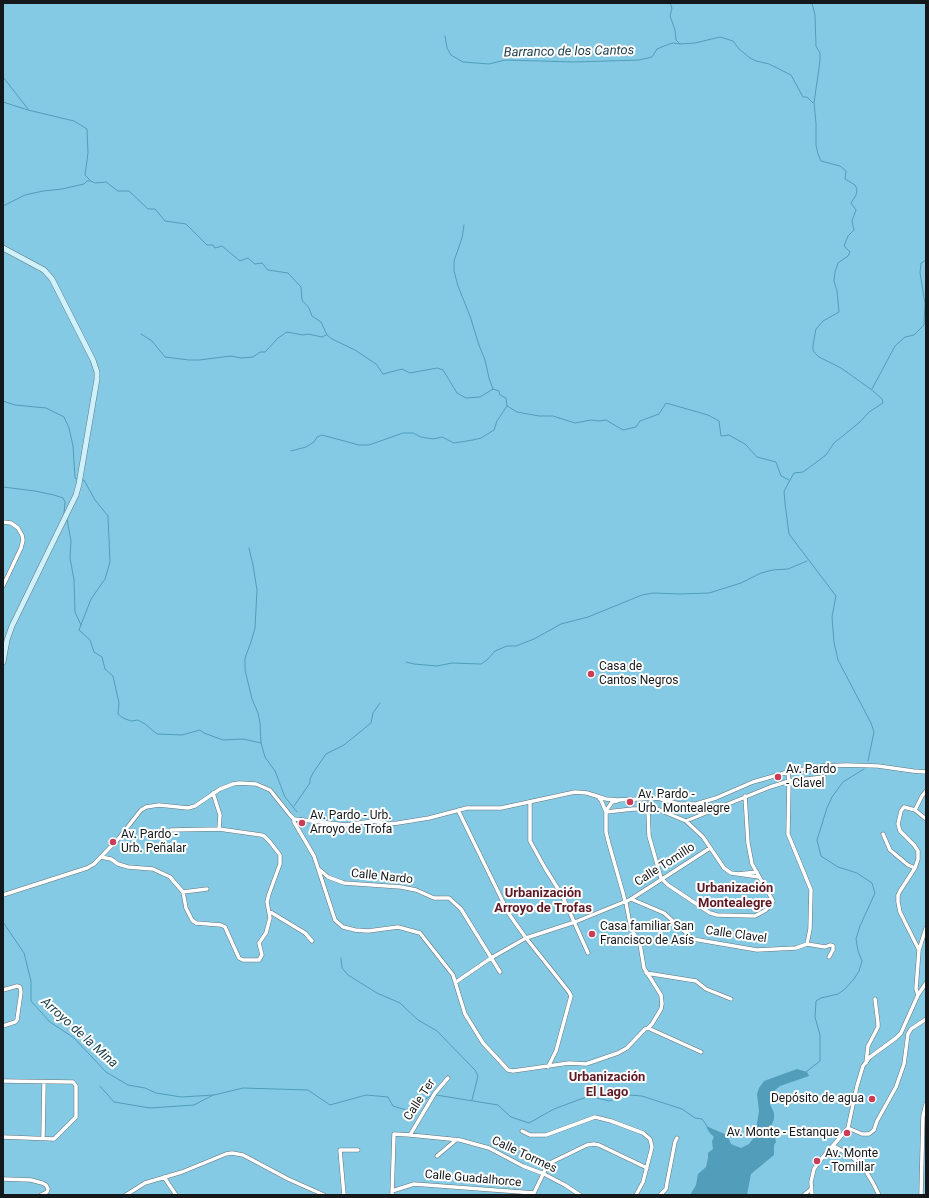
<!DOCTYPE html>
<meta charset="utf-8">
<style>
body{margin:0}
#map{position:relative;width:929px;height:1198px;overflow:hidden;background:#e7f2f7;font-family:Roboto,sans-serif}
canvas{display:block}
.frame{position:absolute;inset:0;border:4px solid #14181a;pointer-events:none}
</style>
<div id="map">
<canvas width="929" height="1198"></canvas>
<div class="frame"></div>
</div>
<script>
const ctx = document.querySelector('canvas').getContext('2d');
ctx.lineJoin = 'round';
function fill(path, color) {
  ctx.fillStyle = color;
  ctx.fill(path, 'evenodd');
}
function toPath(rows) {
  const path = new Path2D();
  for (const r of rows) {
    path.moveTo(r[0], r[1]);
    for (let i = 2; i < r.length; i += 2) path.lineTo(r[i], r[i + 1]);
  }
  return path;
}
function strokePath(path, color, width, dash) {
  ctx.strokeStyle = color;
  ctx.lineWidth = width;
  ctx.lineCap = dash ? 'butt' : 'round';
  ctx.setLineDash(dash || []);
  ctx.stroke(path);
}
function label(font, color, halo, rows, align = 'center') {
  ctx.font = font + ' Roboto,sans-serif';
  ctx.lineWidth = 4;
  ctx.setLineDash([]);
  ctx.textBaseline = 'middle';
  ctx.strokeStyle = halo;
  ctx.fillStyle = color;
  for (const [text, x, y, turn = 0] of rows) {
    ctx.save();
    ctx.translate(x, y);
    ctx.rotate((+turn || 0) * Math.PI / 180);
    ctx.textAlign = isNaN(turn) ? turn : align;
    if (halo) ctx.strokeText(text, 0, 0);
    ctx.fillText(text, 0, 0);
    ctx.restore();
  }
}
fill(toPath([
 [3,3,926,3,926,1195,3,1195]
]), '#85cae5');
fill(toPath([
 [797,1069,807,1072,809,1076,780,1086,772,1093,770,1104,774,1113,774,1119,772,1124,776,1142,774,1145,774,1155,751,1174,747,1195,690,1195,696,1185,698,1174,706,1167,708,1158,708,1153,713,1149,712,1141,714,1137,709,1132,706,1126,727,1135,731,1144,741,1148,749,1144,755,1136,759,1111,757,1094,759,1088,764,1081]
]), '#519dba');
strokePath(toPath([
 [670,3,672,8,670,16,675,30,676,40,680,44,695,43,720,37,733,41,739,49,750,58,756,61,769,64,791,75,803,97,807,97,813,103],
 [812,3,815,15,816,46,820,53,820,61,814,103,816,123,816,145,818,154,821,161,840,166,846,171,845,179,855,185,857,189,856,195,851,203,856,210,852,221,854,230,848,236,844,246,850,252,848,256,838,263,835,272,834,281,837,291,839,312,823,321,816,329,813,345,813,351,819,357,841,368,872,390,882,399,883,403,869,412,860,422,834,443,826,455,803,472,794,473,784,491,785,503,789,534,836,596,832,617,834,642,838,660,871,723,874,732,868,761],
 [445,36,447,48,451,55,463,62,489,64,505,60,574,62,639,60,652,57,657,49,669,44,673,43,680,44],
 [3,77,28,109],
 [3,102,28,110,74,121,87,129,88,153,85,175,90,180],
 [3,206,25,195,43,191,62,189,84,184,87,181,91,181,95,183,106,182,118,191,129,191,148,209,155,209,165,221,186,224,207,245,213,245,215,248,222,246,240,261,248,258,255,264,262,263,268,270,288,273,301,287,302,300,309,308,312,316,321,322,327,335,332,339,355,350,376,364,383,374,402,369,410,373,437,368,443,370,457,393,466,398,480,397,493,389,499,391,500,395,506,398,507,406,517,412,539,416,553,416,575,423,591,420,599,421,606,420,623,430,636,427,640,421,659,414,666,403,708,415,719,421,721,436,729,435,745,444,757,457,776,462,781,476,789,480],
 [464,225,462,238,454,261,454,271,458,286,470,316,479,345,485,360,489,378,493,389],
 [141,334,152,341,165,357,189,360,199,360,231,356,241,358,253,357,260,352,265,352,278,338,287,332,303,335,308,334,322,337,326,335],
 [872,389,895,346,905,337,914,335,924,325,925,303,920,273,921,263,926,260],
 [3,401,15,405,46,408,64,417,69,428,73,446,75,478,77,479],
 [291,451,306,447,314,442,317,437,322,435,359,445,369,445,403,433,413,433,421,437,433,439,442,437,454,443,473,440,481,438,494,430,497,421,507,406],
 [83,480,84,480,95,500,108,516,110,562,105,579,91,599,79,630,90,640,94,652,102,657,105,669,113,676,119,703,118,714,123,718,131,721,138,720,145,724,157,734,182,735,200,730,204,733,223,740,243,739,261,743],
 [3,487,35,491,54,495,63,498,65,502,64,513],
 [67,519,71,541,70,558,74,580,75,612,81,625],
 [249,548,253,565,257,590,255,628,251,642,245,658,245,670,252,699,258,713,260,723,261,743,265,757,275,771,285,797,297,812],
 [406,662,414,664,437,666,452,663,481,664,487,660,495,651,507,646,516,646,534,639,561,624,588,617,642,595,653,593,680,594,709,593,741,583,761,573,773,570,788,569,807,561],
 [294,806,310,783,310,779,313,773,326,754,344,745,371,723,373,713,380,703],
 [3,922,24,953,31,981,31,1001,50,1022,74,1038,106,1072,128,1085,145,1088,156,1093,181,1097,214,1095,243,1088,308,1090,330,1105,366,1095,388,1097,393,1106,406,1110,431,1096],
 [341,958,342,968,348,975,377,993,400,1003,418,1020,437,1031,475,1070,478,1076,472,1100],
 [806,1072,820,1061,820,1035,815,1017,816,1001,821,998,838,994,845,989,854,979,859,971,862,961,858,951,856,939,860,926,875,893,872,883,857,873,838,867,821,856,817,840,827,808,832,797,843,782,864,769],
 [100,1086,114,1102,150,1108,194,1105,213,1095],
 [436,1095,498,1105,511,1117,529,1123,554,1109,589,1096,609,1101,629,1095,642,1096,682,1109,695,1118,702,1119,707,1126]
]), '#519dba', 1);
const minor = toPath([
 [3,522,11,523,18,528,22,535,23,540,21,548,3,586],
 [213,793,220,815,219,829],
 [530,802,530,841,545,868,562,895,588,953],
 [648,809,649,836,661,878,668,885,710,913,717,915,755,916,766,910,773,901,752,864,748,843,745,796],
 [458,810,509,914,526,938,569,992,571,996,556,1051,548,1067],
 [915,810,922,796,926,791],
 [606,811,612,802,617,801],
 [606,812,633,809,657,809,686,821,770,787,789,781,824,777],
 [294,819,294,822,314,856,335,920,343,927,355,930,368,931,398,927,420,933,453,975,465,1014,483,1043,508,1070,513,1071,569,1063,586,1064,618,1053,627,1048,645,1029,648,1028,652,1024,661,1009,662,1004,661,995,644,968,640,944,633,932,629,919,626,903,624,902,625,901,623,893,609,844,606,832,606,812,601,800,599,798],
 [686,821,703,837,724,868,731,873,738,874],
 [883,834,890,850,908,865,915,868],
 [101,857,111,859,118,864,128,867,153,869,170,877,183,892,186,908,192,920,196,923,221,925,225,927,239,958,243,960,259,960,262,955,259,943,266,933,270,918,267,902,269,894,280,864,280,855,270,842,264,836,261,835,219,829,171,830],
 [320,870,328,877,344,883,401,887,416,890,434,898,449,898,461,909,500,972],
 [757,872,738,874,759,877],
 [183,892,207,889],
 [3,895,87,868,94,864,119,838,141,810,146,807,159,805,188,808,195,806,220,789,233,784,239,783,256,784,270,790,290,815,294,819,346,825,372,821,388,824,398,823,429,818,467,808,501,808,575,792,587,793,606,799,618,800,658,798,679,804,696,804,716,798,753,782,788,772,821,766,846,765,878,766,913,771,926,772],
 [631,899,710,848],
 [627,901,631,899,664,913,693,939,757,950,796,948,807,944,810,929,811,890,788,834,789,781,788,772],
 [269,912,272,913,305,933,312,941],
 [807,944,825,947,830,945,833,946,833,950,829,957],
 [919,950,900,912,898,902,898,895,900,891,915,868,918,859,918,851,914,845,900,831,898,824,901,811,904,807,915,810,926,819],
 [646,973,696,981,706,989,731,999],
 [456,982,491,958,526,938,575,922,624,902],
 [3,990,17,986,20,987,21,992,17,1020,15,1022,3,1026],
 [918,995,916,989,919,950,926,928],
 [648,1028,701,1052],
 [866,1063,868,1046,878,1027,878,1023,875,999],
 [3,1081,73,1082,76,1086,76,1117,54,1139,3,1137],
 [848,1128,862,1134,869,1134,874,1130,877,1121,896,1087,904,1064,908,1034,911,1029,926,1019],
 [522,1131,530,1135,546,1135,595,1117,611,1121,643,1133,650,1139,652,1147,643,1182,636,1195],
 [410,1135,435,1093,448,1078],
 [43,1138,44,1082],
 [834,1146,851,1156,864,1168,873,1183,879,1195],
 [437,1156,456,1140],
 [164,1177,176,1195],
 [3,1179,31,1180,42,1183,46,1185,48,1189,47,1192,41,1195],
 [392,1191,414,1184,534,1193,547,1166,552,1162,587,1145,594,1144,599,1145,647,1168],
 [126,1195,145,1183,182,1172,226,1154,232,1153,243,1155,288,1179,324,1195],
 [344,1195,340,1150,358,1150],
 [392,1195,394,1134,410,1135,460,1140,489,1148,523,1166,544,1174,565,1185,580,1195],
 [660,1195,666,1189,667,1183,675,1142,677,1138],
 [804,1195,811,1189],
 [812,1195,811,1182,814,1169,818,1163,848,1128,857,1086,863,1066,870,1057,896,1038,901,1033,918,995,926,983],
 [921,1195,923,1116,926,1104]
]);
const secondary = toPath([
 [3,248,44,270,52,279,93,360,97,372,97,379,79,484,76,495,12,626,7,640,3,662]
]);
strokePath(minor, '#687276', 4.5);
strokePath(secondary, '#687276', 6);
strokePath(minor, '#fff', 3.5);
strokePath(secondary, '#cef1fe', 5);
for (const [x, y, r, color] of [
 [591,674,4,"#cc3c54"],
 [778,777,4,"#cc3c54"],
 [630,802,4,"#cc3c54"],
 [302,823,4,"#cc3c54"],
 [113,842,4,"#cc3c54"],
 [592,934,4,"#cc3c54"],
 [872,1099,4,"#cc3c54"],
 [847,1133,4,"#cc3c54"],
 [817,1161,4,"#cc3c54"]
]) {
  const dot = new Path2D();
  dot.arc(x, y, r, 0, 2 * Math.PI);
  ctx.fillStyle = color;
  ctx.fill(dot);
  strokePath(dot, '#fff', 1.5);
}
label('12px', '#14181a', '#fff', [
 ["Casa de",599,667],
 ["Cantos Negros",599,681],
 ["Av. Pardo",786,770],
 ["- Clavel",786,784],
 ["Av. Pardo -",638,795],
 ["Urb. Montealegre",638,809],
 ["Av. Pardo - Urb.",310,816],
 ["Arroyo de Trofa",310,830],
 ["Av. Pardo -",121,835],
 ["Urb. Peñalar",121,849],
 ["Casa familiar San",600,927],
 ["Francisco de Asís",600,941],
 ["Depósito de agua",864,1099,"right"],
 ["Av. Monte - Estanque",839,1133,"right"],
 ["Av. Monte",825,1154],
 ["- Tomillar",825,1168]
], 'left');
label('12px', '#14181a', '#fff', [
 ["Calle Tomillo",665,865,-33],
 ["Calle Nardo",382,877,6],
 ["Calle Clavel",736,935,8],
 ["Calle Ter",420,1100,-57],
 ["Calle Tormes",524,1155,25],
 ["Calle Guadalhorce",473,1179,5]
]);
label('italic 13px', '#1a3d4a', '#fff', [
 ["Barranco de los Cantos",569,52,-1],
 ["Arroyo de la Mina",79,1033,42]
]);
label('bold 13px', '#5f1924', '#fff', [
 ["Urbanización",735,889],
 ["Montealegre",735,904],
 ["Urbanización",543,894],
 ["Arroyo de Trofas",543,909],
 ["Urbanización",607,1078],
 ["El Lago",607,1093]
]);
</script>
